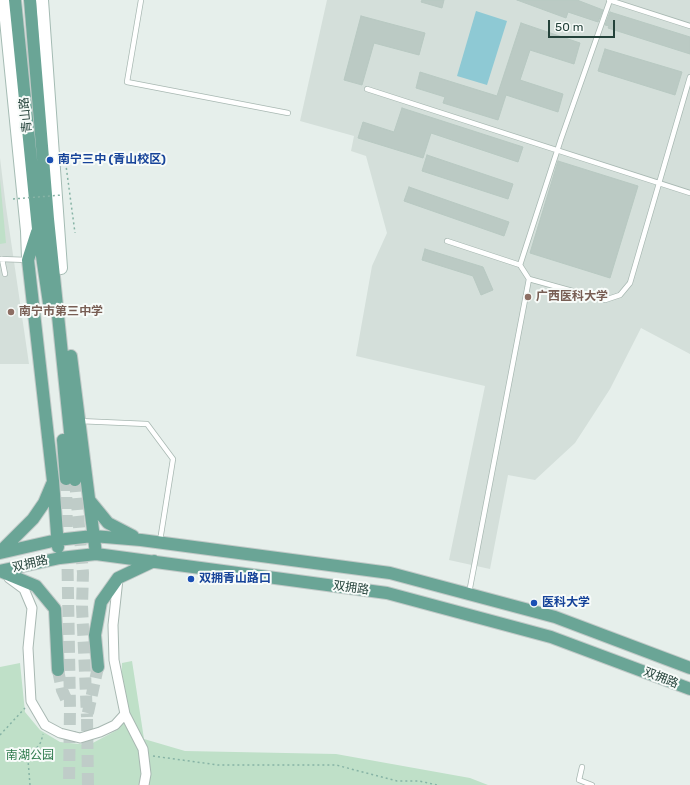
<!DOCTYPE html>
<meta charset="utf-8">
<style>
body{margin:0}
#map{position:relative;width:690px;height:785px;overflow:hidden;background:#e6efeb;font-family:Rubik,sans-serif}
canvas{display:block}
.scale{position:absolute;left:548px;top:20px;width:67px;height:18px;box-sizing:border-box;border:2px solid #24423a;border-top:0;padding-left:5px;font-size:12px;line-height:14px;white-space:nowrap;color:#24423a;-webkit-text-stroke:3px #f7fbf9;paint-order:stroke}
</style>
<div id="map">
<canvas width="690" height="785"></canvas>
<div class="scale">50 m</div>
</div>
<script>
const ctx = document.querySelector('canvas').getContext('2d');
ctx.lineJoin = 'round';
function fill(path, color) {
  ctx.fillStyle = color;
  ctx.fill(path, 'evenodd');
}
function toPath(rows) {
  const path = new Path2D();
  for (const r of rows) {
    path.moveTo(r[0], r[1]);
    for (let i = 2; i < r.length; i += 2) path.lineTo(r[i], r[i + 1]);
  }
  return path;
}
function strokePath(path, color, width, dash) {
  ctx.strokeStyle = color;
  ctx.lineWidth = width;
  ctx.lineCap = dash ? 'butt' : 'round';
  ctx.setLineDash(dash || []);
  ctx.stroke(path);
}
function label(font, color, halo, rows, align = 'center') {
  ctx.font = font + ' Rubik,"Noto Sans SC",sans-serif';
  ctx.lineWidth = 4;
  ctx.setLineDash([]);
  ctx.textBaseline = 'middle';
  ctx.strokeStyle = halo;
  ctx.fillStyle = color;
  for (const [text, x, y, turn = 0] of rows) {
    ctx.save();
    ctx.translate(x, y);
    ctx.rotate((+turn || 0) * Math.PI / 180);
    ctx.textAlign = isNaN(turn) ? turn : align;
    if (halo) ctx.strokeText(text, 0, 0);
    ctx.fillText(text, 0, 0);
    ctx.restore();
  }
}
fill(toPath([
 [327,0,690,0,690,354,641,328,610,389,575,443,535,480,508,475,490,569,449,560,485,386,356,356,372,266,387,233,366,156,351,151,354,136,300,121],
 [0,158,6,207,29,364,0,364]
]), '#d4dfda');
fill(toPath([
 [0,179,6,243,0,244],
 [132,661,144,739,185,751,336,754,470,778,488,785,0,785,0,667,20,663,25,712,40,730,60,742,89,745,119,729,122,663]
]), '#bfe0c8');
fill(toPath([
 [476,11,507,21,487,85,457,76]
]), '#8ec9d4');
const building = toPath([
 [422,0,444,0,442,8,421,2,422,0],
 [517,0,577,0,603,10,598,22,568,12,566,18,517,0],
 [610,12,690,37,690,54,608,28,609,26,605,25,610,12],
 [361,16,425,33,419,55,374,43,362,85,344,80,361,16],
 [521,23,580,43,574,64,530,50,520,80,563,94,558,112,506,95,498,120,443,103,445,97,416,88,420,72,497,96,521,23],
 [605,49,682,72,675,95,598,71,605,49],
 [402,108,523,147,518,162,431,133,423,158,358,138,363,122,394,132,402,108],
 [427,155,513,184,508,199,422,171,427,155],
 [558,161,638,186,610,278,530,253,558,161],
 [409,187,509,222,504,236,404,201,409,187],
 [425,249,483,267,493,290,481,295,473,276,422,260,425,249]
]);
fill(building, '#bbcac4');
strokePath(building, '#b8c9c2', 1);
strokePath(toPath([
 [66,479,70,708,69,785],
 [75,480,83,573,82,606,87,717],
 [58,670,62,690,67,701],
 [88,785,87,717,98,667]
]), '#bfccc8', 12, [12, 6]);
const lane = toPath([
 [141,0,127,82,288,113],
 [609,0,690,26],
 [367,89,690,193],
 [447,241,520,265],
 [0,259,28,260],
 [2,259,5,274],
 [529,279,605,300,620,295,630,283,690,77],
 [79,421,147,424,173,459,160,541],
 [469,593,529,279,520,265,561,139,610,0],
 [582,767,579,780,592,785]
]);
const street = toPath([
 [9,578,24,589,32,608,28,648,31,701,45,725,60,733,80,738,100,732,115,725,125,714,114,660,113,625,118,579],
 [125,714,143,749,146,774,144,785]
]);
const secondary = toPath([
 [4,0,27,231,28,258],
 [42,0,61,268]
]);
const primary = toPath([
 [15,0,38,229,49,303],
 [30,0,48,219,75,480],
 [37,232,28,260,53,481,58,547],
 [71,356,96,554],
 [63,440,66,479],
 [90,501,108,523,133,536],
 [0,552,33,519,44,503,52,484],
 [0,553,57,540,93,536,141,540,390,573,555,617,690,668],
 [0,571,60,558,96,554,387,593,551,637,690,689],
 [0,571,36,586,55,609,58,670],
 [98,667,95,635,101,602,118,578,154,561]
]);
strokePath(lane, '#a8b8b2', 6);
strokePath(street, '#a8b8b2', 11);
strokePath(secondary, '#a4bbb3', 14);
strokePath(primary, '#c2cac8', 14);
strokePath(toPath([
 [65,158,75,233],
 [0,735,25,708],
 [153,756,218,765,336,765,397,781,419,781,437,785],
 [30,785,28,760,41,742,43,734]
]), '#86b3a5', 1.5, [2, 3]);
strokePath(lane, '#fff', 4.5);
strokePath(street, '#fff', 9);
strokePath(secondary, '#fff', 12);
strokePath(primary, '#6aa596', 12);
strokePath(toPath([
 [13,199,62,195]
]), '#86b3a5', 1.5, [2, 3]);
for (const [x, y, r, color] of [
 [50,160,4,"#1a4fb4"],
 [528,297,4,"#8d6e63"],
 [11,312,4,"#8d6e63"],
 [191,579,4,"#1a4fb4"],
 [534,603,4,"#1a4fb4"]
]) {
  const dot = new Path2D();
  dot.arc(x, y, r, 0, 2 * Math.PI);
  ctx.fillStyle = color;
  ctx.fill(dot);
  strokePath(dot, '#f7fbf9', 1.5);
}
label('12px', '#24423a', '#f7fbf9', [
 ["青山路",26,115,-96],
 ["双拥路",30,564,-13],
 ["双拥路",351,588,8],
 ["双拥路",661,678,21]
]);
label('bold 12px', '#164399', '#f7fbf9', [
 ["南宁三中 (青山校区)",58,160],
 ["双拥青山路口",199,579],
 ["医科大学",542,603]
], 'left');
label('bold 12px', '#785e54', '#f7fbf9', [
 ["广西医科大学",536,297],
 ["南宁市第三中学",19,312]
], 'left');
label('12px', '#2d7a4b', '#f7fbf9', [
 ["南湖公园",30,756]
]);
</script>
